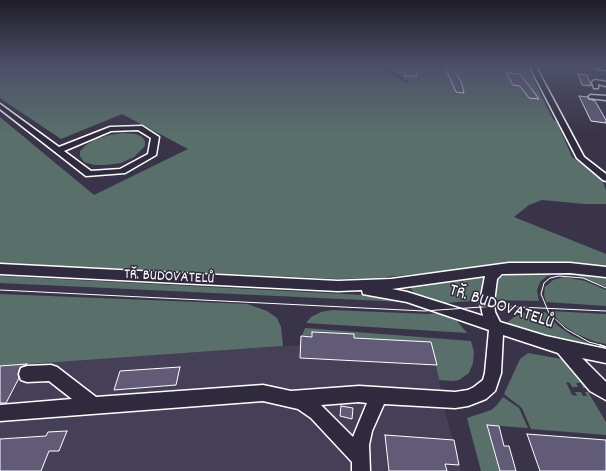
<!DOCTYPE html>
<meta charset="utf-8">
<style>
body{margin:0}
canvas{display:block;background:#393449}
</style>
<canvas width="606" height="471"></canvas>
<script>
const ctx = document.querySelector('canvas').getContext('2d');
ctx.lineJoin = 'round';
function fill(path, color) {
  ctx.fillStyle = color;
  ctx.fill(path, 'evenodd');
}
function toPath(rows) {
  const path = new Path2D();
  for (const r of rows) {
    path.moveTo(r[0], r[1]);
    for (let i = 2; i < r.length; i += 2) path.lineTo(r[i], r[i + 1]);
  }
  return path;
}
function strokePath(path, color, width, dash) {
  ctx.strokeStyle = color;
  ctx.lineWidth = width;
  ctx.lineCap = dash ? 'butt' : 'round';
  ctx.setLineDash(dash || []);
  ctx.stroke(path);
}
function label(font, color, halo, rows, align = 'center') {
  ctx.font = font + ' Dekko,sans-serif';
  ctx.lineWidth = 3;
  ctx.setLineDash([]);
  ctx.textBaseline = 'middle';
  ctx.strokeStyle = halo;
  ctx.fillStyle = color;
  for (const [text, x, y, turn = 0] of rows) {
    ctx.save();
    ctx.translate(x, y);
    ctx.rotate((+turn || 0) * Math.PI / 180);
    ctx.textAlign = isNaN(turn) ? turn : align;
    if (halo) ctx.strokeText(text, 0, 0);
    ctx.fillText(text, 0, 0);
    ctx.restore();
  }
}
fill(toPath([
 [354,334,354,338,431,342,446,415,461,471,0,471,0,365,301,345,301,336]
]), '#454057');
fill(toPath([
 [0,67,382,67,401,80,412,85,391,69,391,67,527,67,553,119,557,122,572,157,601,177,606,190,606,204,585,204,542,200,529,205,514,217,606,254,606,268,525,263,376,278,337,279,0,263,0,117,94,195,188,149,122,114,61,139,0,98],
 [123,133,136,134,142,137,145,141,145,146,134,157,121,163,106,165,94,165,84,162,80,156,80,151,86,145,94,140,109,135],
 [511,273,578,273,606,276,606,287,578,276,557,274,547,276,540,282,537,290,539,301,491,300,495,284,501,277],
 [0,276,364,295,383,297,405,302,0,283],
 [481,277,486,280,485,300,445,303,414,293,411,289,414,285],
 [564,277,585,281,606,290,606,306,546,302,544,295,545,287,553,280],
 [0,294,247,304,267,311,277,318,281,327,283,346,0,366],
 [332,310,427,314,441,313,457,321,467,333,306,323,311,317,321,312],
 [550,311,606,314,606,344,596,342,577,334,563,325],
 [545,312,558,326,571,335,593,345,606,348,606,352,593,350,505,324,514,317,524,313],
 [305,328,471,341,474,352,473,363,469,373,459,380,454,381,439,380,431,342,354,338,354,334,302,336],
 [528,353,567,360,586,388,583,388,581,383,576,383,578,387,572,387,570,383,566,382,572,395,577,396,575,392,581,392,583,396,587,396,585,392,588,392,606,422,606,435,531,429,522,408,504,394,520,359],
 [503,397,519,408,528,428,487,425,500,471,481,471,467,418,491,410,496,406]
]), '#596f69');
const building = toPath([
 [445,67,452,67,461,81,464,93,456,92,445,67],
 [405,69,415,69,417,76,405,76,405,69],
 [506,73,520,74,539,99,529,98,520,86,513,85,506,73],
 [578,74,587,75,591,86,582,85,578,74],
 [579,96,588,97,589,99,595,101,606,120,606,123,591,121,579,96],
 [312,332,354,334,354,338,431,342,437,365,300,358,301,336,312,337,312,332],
 [27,364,20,368,18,374,19,378,6,403,0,403,0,366,27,364],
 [180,367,176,385,114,390,120,371,180,367],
 [341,406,353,408,352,419,340,416,341,406],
 [487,425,499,426,504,446,509,446,516,471,500,471,487,425],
 [67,431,59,451,49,451,41,471,0,471,0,439,46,436,48,432,67,431],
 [527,434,606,440,606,471,540,471,527,434],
 [385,435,454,440,459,465,445,464,447,471,389,471,385,435]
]);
fill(building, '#615b78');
strokePath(building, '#fff', 1);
const minor = toPath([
 [530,67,536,67,584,157,606,174,606,181,603,180,577,158,530,67],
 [594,67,606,67,606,70,597,69,594,67],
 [595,80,606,82,606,86,598,84,598,88,594,88,592,82,595,80],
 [591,95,606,96,606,100,589,98,589,96,591,95],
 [0,104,59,147,110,127,142,126,159,137,156,155,125,173,86,176,0,109,0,104],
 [138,130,151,138,148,154,120,169,91,171,64,151,111,131,138,130],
 [509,263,570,263,606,267,606,277,570,273,502,274,497,279,494,302,495,312,500,322,546,336,606,349,606,363,582,358,606,382,606,400,590,391,558,353,503,335,501,373,495,391,486,399,468,406,455,408,384,404,372,431,369,445,370,471,352,471,352,462,311,418,298,409,263,401,0,421,0,405,72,399,49,381,27,382,21,380,19,374,21,368,27,366,51,365,57,367,96,397,263,385,291,391,359,386,455,392,468,390,474,387,483,380,485,373,489,330,407,302,368,295,363,294,362,290,338,291,0,274,0,264,338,281,391,279,509,263],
 [485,276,480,302,483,316,407,292,392,289,485,276],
 [359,402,367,403,353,437,321,405,359,402]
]);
strokePath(minor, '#fff', 3);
fill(minor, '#2f2a3d');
strokePath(toPath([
 [0,290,424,311,496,306,606,311],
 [604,346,589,342,566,329,549,313,541,294,544,283,550,278,559,276,583,278,606,288]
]), '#fff', 1);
strokePath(toPath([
 [600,345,606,347]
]), '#fff', 1.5);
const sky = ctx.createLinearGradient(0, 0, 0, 133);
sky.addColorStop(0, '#1f1d28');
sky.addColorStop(0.5, '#4e506a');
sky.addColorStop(1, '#4e506a00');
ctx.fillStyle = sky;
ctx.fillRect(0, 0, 606, 133);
label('15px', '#fff', '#2f2a3d', [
 ["TŘ. BUDOVATELŮ",169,278,3]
]);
label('18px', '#fff', '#2f2a3d', [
 ["TŘ. BUDOVATELŮ",501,308,18]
]);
</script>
